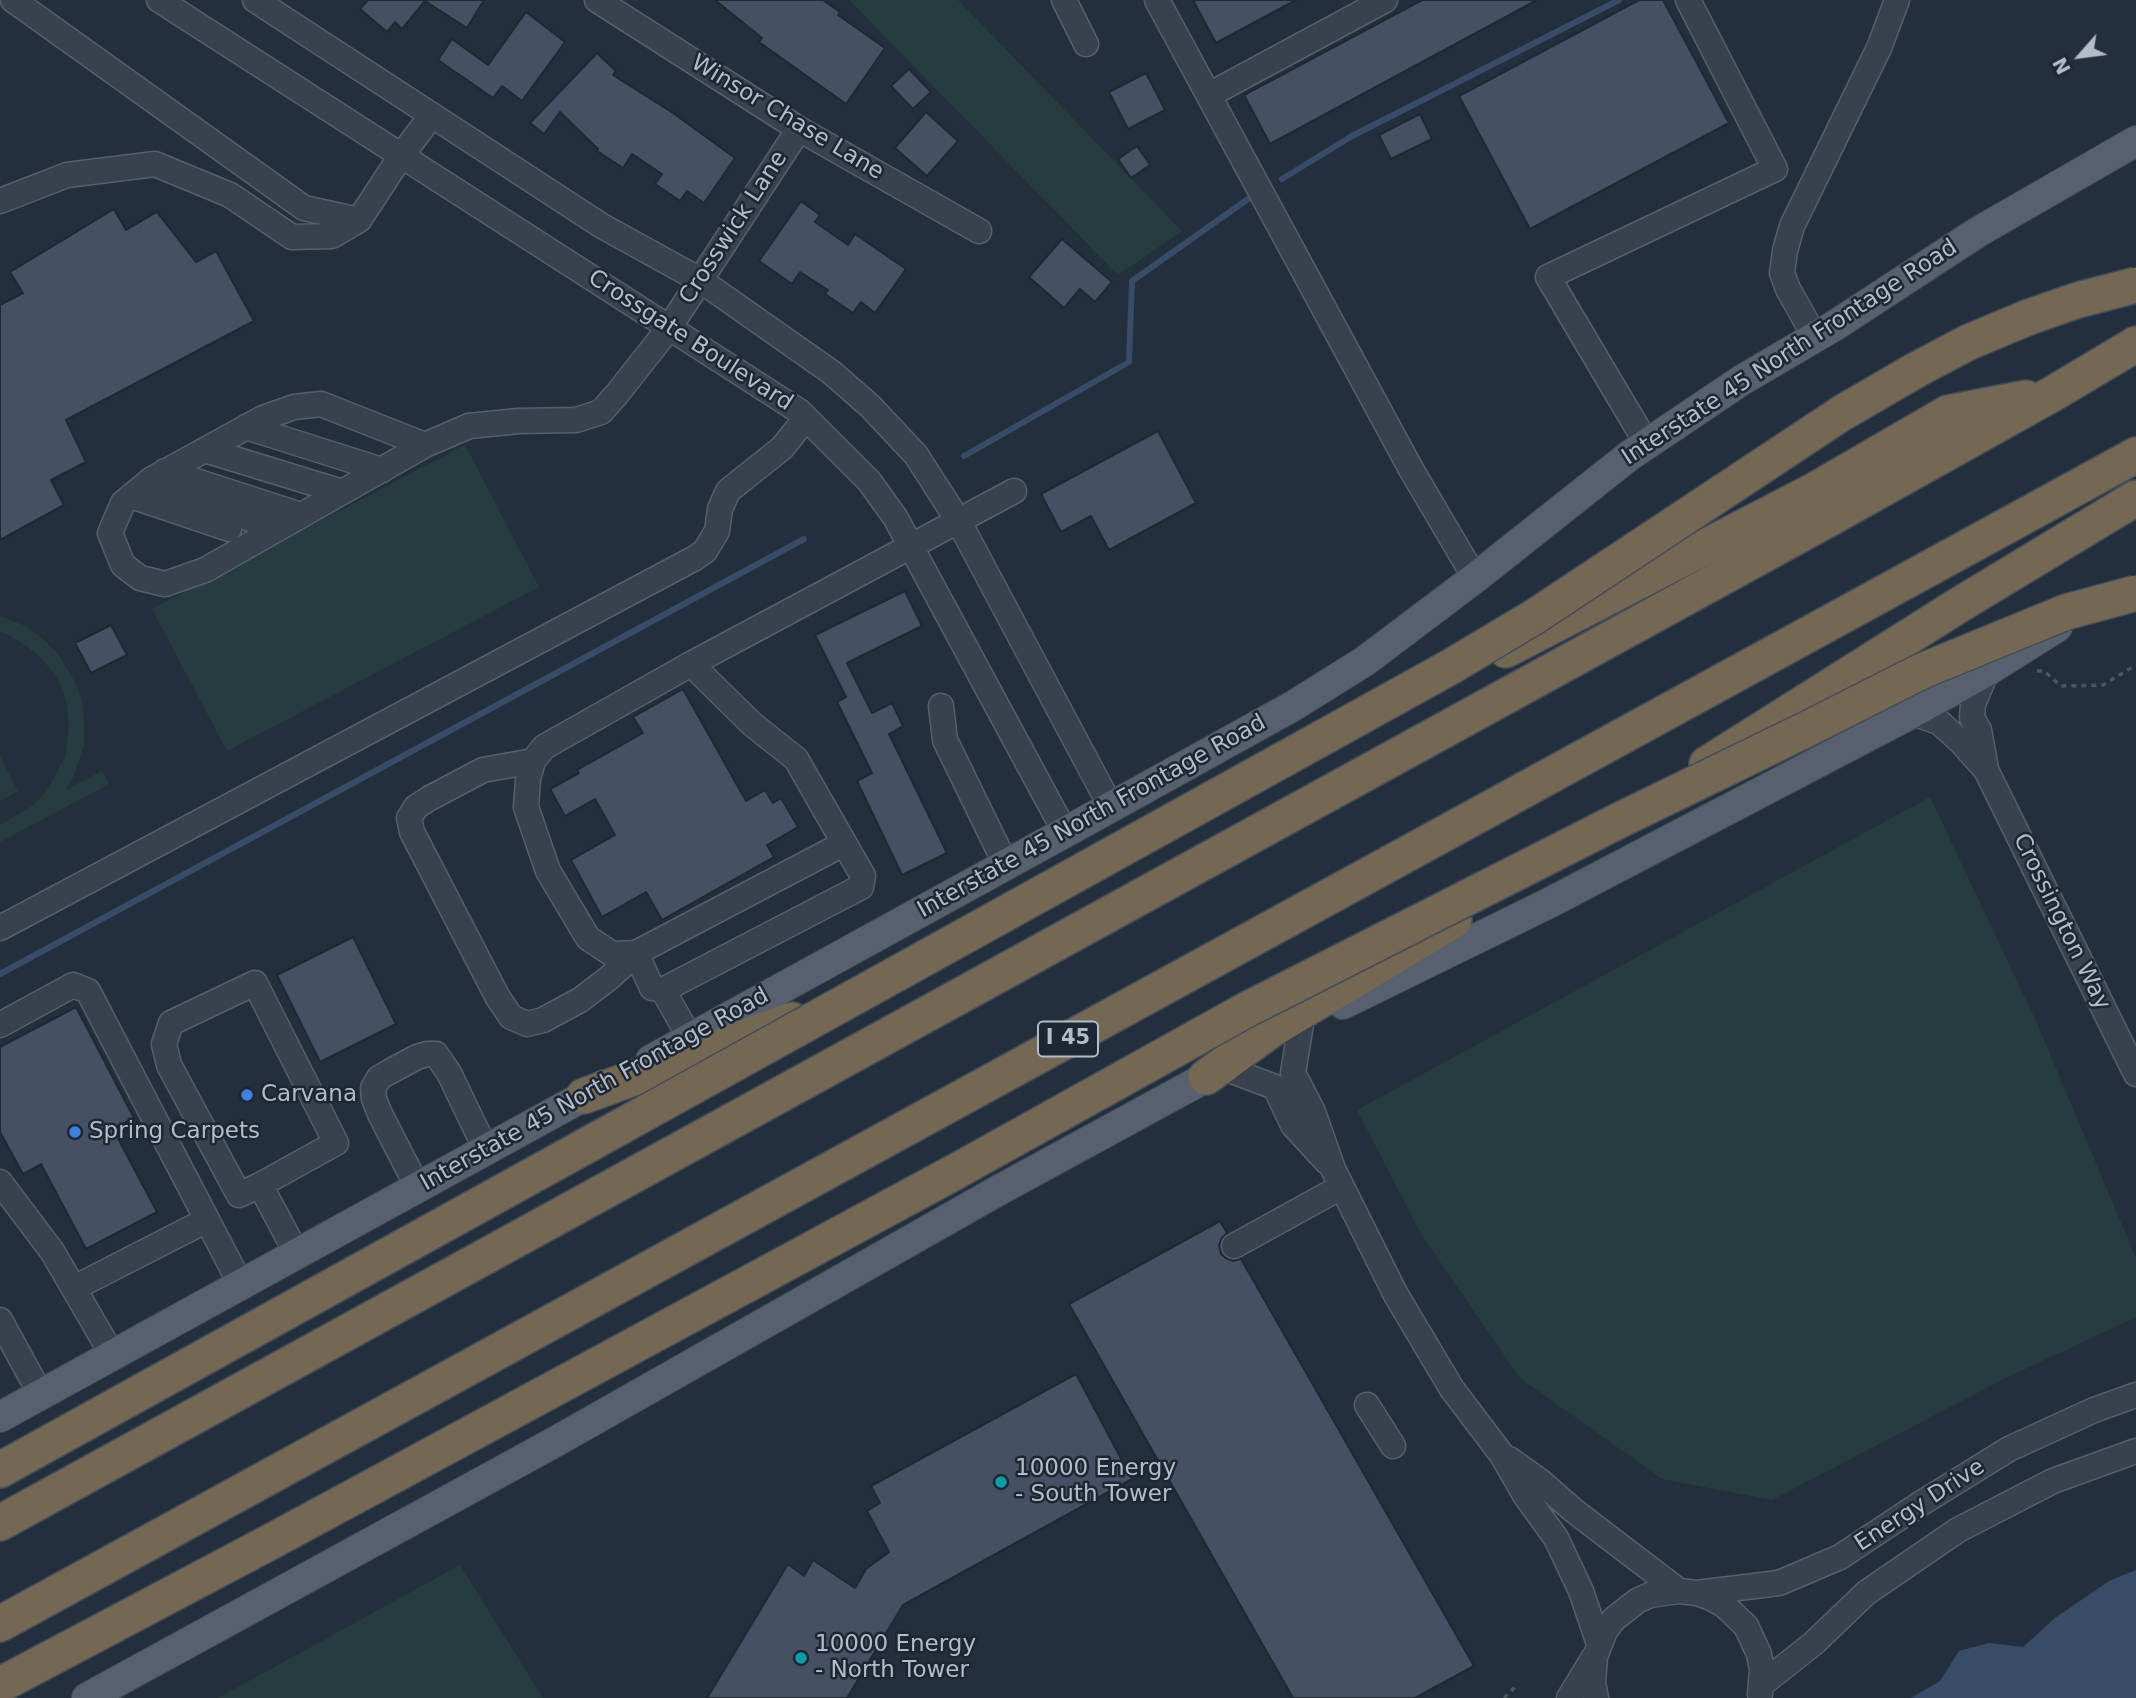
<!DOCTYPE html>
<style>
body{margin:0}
#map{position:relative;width:2136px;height:1698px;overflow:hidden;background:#242f3e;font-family:"DejaVu Sans",sans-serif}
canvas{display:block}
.north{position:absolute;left:2045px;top:21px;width:70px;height:70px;-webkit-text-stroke:5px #1d2633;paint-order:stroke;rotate:242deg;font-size:19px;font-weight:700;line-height:28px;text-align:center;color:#b4bcc9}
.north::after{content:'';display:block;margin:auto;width:24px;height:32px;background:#b4bcc9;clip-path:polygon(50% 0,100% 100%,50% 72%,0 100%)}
</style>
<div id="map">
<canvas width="2136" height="1698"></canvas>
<div class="north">N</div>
</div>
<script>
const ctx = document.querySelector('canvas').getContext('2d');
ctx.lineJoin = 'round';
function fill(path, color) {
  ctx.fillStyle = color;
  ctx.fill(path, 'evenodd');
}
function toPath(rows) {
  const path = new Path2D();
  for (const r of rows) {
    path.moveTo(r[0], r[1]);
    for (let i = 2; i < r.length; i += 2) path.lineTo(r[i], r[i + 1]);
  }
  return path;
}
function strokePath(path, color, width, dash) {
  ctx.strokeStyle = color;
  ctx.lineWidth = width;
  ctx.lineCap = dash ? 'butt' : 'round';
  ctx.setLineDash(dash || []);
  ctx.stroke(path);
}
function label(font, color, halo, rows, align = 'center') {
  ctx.font = font + ' "DejaVu Sans",sans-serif';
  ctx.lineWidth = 5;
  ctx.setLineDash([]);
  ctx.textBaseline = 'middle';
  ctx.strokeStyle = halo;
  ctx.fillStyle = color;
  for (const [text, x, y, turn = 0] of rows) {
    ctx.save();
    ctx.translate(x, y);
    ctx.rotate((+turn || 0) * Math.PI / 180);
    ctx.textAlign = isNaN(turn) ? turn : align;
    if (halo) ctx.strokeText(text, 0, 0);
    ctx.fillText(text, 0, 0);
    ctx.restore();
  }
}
fill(toPath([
 [849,0,958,0,1182,231,1118,275],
 [465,445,539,587,227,751,152,609],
 [0,616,23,625,40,636,58,654,74,680,81,698,84,719,84,745,73,778,66,790,102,771,109,784,0,842,0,825,32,806,45,793,54,778,65,757,69,726,67,704,62,687,53,672,39,656,25,645,9,635,0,632],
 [0,756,18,791,0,801],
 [1930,797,2037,1023,2136,1258,2136,1317,2006,1378,1772,1500,1662,1479,1520,1378,1421,1234,1357,1110],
 [460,1565,543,1698,218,1698]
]), '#263c3f');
fill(toPath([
 [2136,1570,2136,1698,1911,1698,1940,1681,1959,1651,1989,1643,2023,1647,2055,1618,2109,1581]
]), '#394c67');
strokePath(toPath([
 [1282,179,1352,136,1619,0],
 [964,456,1129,362,1132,281,1248,199],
 [0,974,804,539]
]), '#394c67', 6);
const building = toPath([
 [368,0,484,0,467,28,425,1,402,29,395,22,387,32,360,9,368,0],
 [715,0,823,0,840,12,838,15,885,48,846,104,759,42,762,38,715,0],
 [1193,0,1296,0,1216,43,1193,0],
 [1422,0,1537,0,1270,144,1244,95,1422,0],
 [1639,0,1663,0,1729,123,1530,229,1459,96,1639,0],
 [526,12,565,42,522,101,502,86,493,98,438,60,452,39,488,65,526,12],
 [597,53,616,71,613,75,673,113,735,158,704,203,687,191,680,201,655,184,662,174,632,154,623,168,597,151,598,149,560,112,544,134,530,123,597,53],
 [909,69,931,92,913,109,891,86,909,69],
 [1146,73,1165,110,1128,129,1109,92,1146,73],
 [926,112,958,141,927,176,895,148,926,112],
 [1420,114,1432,139,1391,159,1379,135,1420,114],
 [1137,146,1150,165,1131,178,1118,159,1137,146],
 [801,201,820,215,815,222,848,245,855,234,906,269,875,313,861,302,853,313,825,294,828,290,800,272,792,284,759,261,801,201],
 [114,209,126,230,157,212,196,262,216,251,254,321,66,420,86,462,51,480,64,505,0,540,0,305,23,293,10,272,114,209],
 [1062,239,1112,282,1095,302,1080,289,1064,308,1029,277,1062,239],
 [1158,431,1196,503,1109,550,1091,516,1061,532,1041,494,1158,431],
 [905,591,922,626,847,663,872,713,892,703,903,726,889,734,947,853,902,875,857,781,872,773,837,702,846,697,815,635,905,591],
 [111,625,127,655,91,673,75,643,111,625],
 [683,689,746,801,765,790,773,803,781,798,798,827,767,845,774,857,662,920,646,892,602,917,571,860,615,835,595,799,565,816,550,789,579,773,577,770,643,733,633,717,683,689],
 [353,937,396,1024,320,1062,277,975,353,937],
 [76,1007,134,1118,113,1129,157,1212,86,1249,41,1164,23,1174,0,1132,0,1047,76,1007],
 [1220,1221,1227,1233,1222,1238,1219,1245,1221,1254,1226,1258,1233,1261,1241,1259,1474,1666,1415,1698,1293,1698,1069,1304,1220,1221],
 [1076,1374,1132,1479,903,1605,847,1698,707,1698,788,1564,804,1576,813,1560,855,1588,866,1569,889,1552,867,1511,880,1503,871,1486,1076,1374]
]);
fill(building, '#455162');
strokePath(building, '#1f2835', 2);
const minor = toPath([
 [13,0,304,208,359,220],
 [159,0,799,411,869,481,895,517,1065,832],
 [255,0,602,226,700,280,831,372,870,406,916,455,959,522,1111,807],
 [597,0,799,129,979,231],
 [1064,0,1086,44],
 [1157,0,1412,471,1475,578],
 [1209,95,1385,0],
 [0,201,67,175,155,164,230,195,292,237,332,236,359,220,401,156,432,115],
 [1815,337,1788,289,1782,273,1785,251,1792,226,1879,48,1897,0],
 [246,427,382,470],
 [1647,444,1548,277,1775,169,1688,0],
 [425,445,321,404,294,407,263,418,152,479,123,503,110,533,123,565,140,578,165,584,205,570,425,445,469,426,519,421,576,420,601,412,617,394,669,328,799,129],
 [205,450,342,492],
 [165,471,301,515],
 [166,488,277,529],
 [131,496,229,529],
 [941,706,945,740,1006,865],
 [1912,713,1939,722,1961,742,1986,770,2136,1074],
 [533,761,483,770,430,798,416,807,409,818,412,832,497,996,511,1017,527,1024,543,1020,580,1000,609,978,636,953,843,844],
 [1986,769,1979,730,1972,718,1973,704,1987,671],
 [0,928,695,558,705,551,717,531,720,509,728,491,782,448,806,418],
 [636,953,652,988,663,990,861,887,863,876,796,759,752,724,691,664,1014,491],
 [636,953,612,954,588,938,548,871,526,807,528,779,533,761,544,747,691,664],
 [663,990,690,1038],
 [1301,1024,1293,1073,1313,1112,1333,1169,1396,1295,1452,1389,1502,1455,1525,1495,1556,1538,1581,1591,1599,1644],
 [0,1025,73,985,88,991,241,1285],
 [1224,1068,1275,1087,1293,1125,1327,1162],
 [0,1182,52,1251,113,1356],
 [260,1185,336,1143,255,983,171,1023,164,1044,169,1065,239,1195,260,1185,297,1254],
 [418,1188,380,1114,374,1099,373,1088,379,1078,389,1072,417,1057,427,1054,436,1054,449,1073,486,1150],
 [1234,1246,1341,1187],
 [74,1288,207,1220],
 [0,1320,41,1395],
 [1367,1405,1393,1446],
 [1509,1459,1540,1481,1573,1510,1679,1591],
 [1697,1593,1779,1583,1840,1557,1920,1504,2009,1449,2094,1410,2136,1395],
 [1762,1684,1814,1643,1866,1593,1958,1530,2053,1481,2136,1451],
 [1569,1698,1594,1657],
 [1596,1698,1593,1683,1595,1657,1605,1631,1614,1619,1637,1601,1650,1595,1679,1591,1697,1593,1711,1598,1724,1605,1746,1626,1759,1654,1762,1669,1760,1694]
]);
const major = toPath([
 [1343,1004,1549,903,1912,713,1987,671,2057,627],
 [651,1060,1111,807,1293,706,1365,661,1475,578,1629,456,1742,380,1834,326,1978,232,2136,141],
 [0,1417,604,1085],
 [87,1698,553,1443,1001,1189,1225,1067]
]);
const highway = toPath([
 [1506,650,1817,489,1948,413,2026,398],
 [1707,764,1959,605,2136,498],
 [1206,1077,1271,1030,1454,920],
 [584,1096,792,1020],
 [0,1470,620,1127],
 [0,1523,1834,516,2054,393,2136,344],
 [0,1624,2136,455],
 [0,1685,272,1541,953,1173]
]);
strokePath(minor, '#565f6c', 27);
strokePath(major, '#414a57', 32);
strokePath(highway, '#434c59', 38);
strokePath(toPath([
 [2037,671,2044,671,2061,686,2103,685,2136,665],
 [1504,1698,1515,1687]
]), '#44595c', 3.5, [5, 5]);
strokePath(minor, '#38414e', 24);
strokePath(major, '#56606e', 30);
strokePath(highway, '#746855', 35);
const highwayBridge = toPath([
 [620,1127,1452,666,1534,617,1842,413,1916,370,1969,342,2029,317,2078,300,2136,285],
 [953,1173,1246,1010,1620,820,1805,730,1922,671,2066,612,2136,593]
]);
strokePath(highwayBridge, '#434c59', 38, []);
strokePath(highwayBridge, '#746855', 35);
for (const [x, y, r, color] of [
 [247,1095,7,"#3f7fe0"],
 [75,1132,7,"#3f7fe0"],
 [1001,1482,7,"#0f9aa8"],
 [801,1658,7,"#0f9aa8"]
]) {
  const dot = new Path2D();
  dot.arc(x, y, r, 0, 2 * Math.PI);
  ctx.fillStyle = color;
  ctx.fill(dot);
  strokePath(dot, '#1d2633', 2.5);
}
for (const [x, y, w] of [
 [1068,1039,60]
]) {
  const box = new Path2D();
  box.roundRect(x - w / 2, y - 17.5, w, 35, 5);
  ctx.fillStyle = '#1d2633';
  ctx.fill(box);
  strokePath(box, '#b4bcc9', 2);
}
label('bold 21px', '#b4bcc9', null, [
 ["I 45",1068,1039]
]);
label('23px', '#b4bcc9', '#1d2633', [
 ["Winsor Chase Lane",787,118,31],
 ["Crosswick Lane",734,228,-57],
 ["Crossgate Boulevard",690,341,33],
 ["Interstate 45 North Frontage Road",1790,353,-33],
 ["Interstate 45 North Frontage Road",1092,817,-29],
 ["Crossington Way",2061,922,64],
 ["Interstate 45 North Frontage Road",595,1090,-29],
 ["Energy Drive",1920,1506,-33]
]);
label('23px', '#b4bcc9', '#1d2633', [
 ["Carvana",261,1095],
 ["Spring Carpets",89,1132],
 ["10000 Energy",1015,1469],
 ["- South Tower",1015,1495],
 ["10000 Energy",815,1645],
 ["- North Tower",815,1671]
], 'left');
</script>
